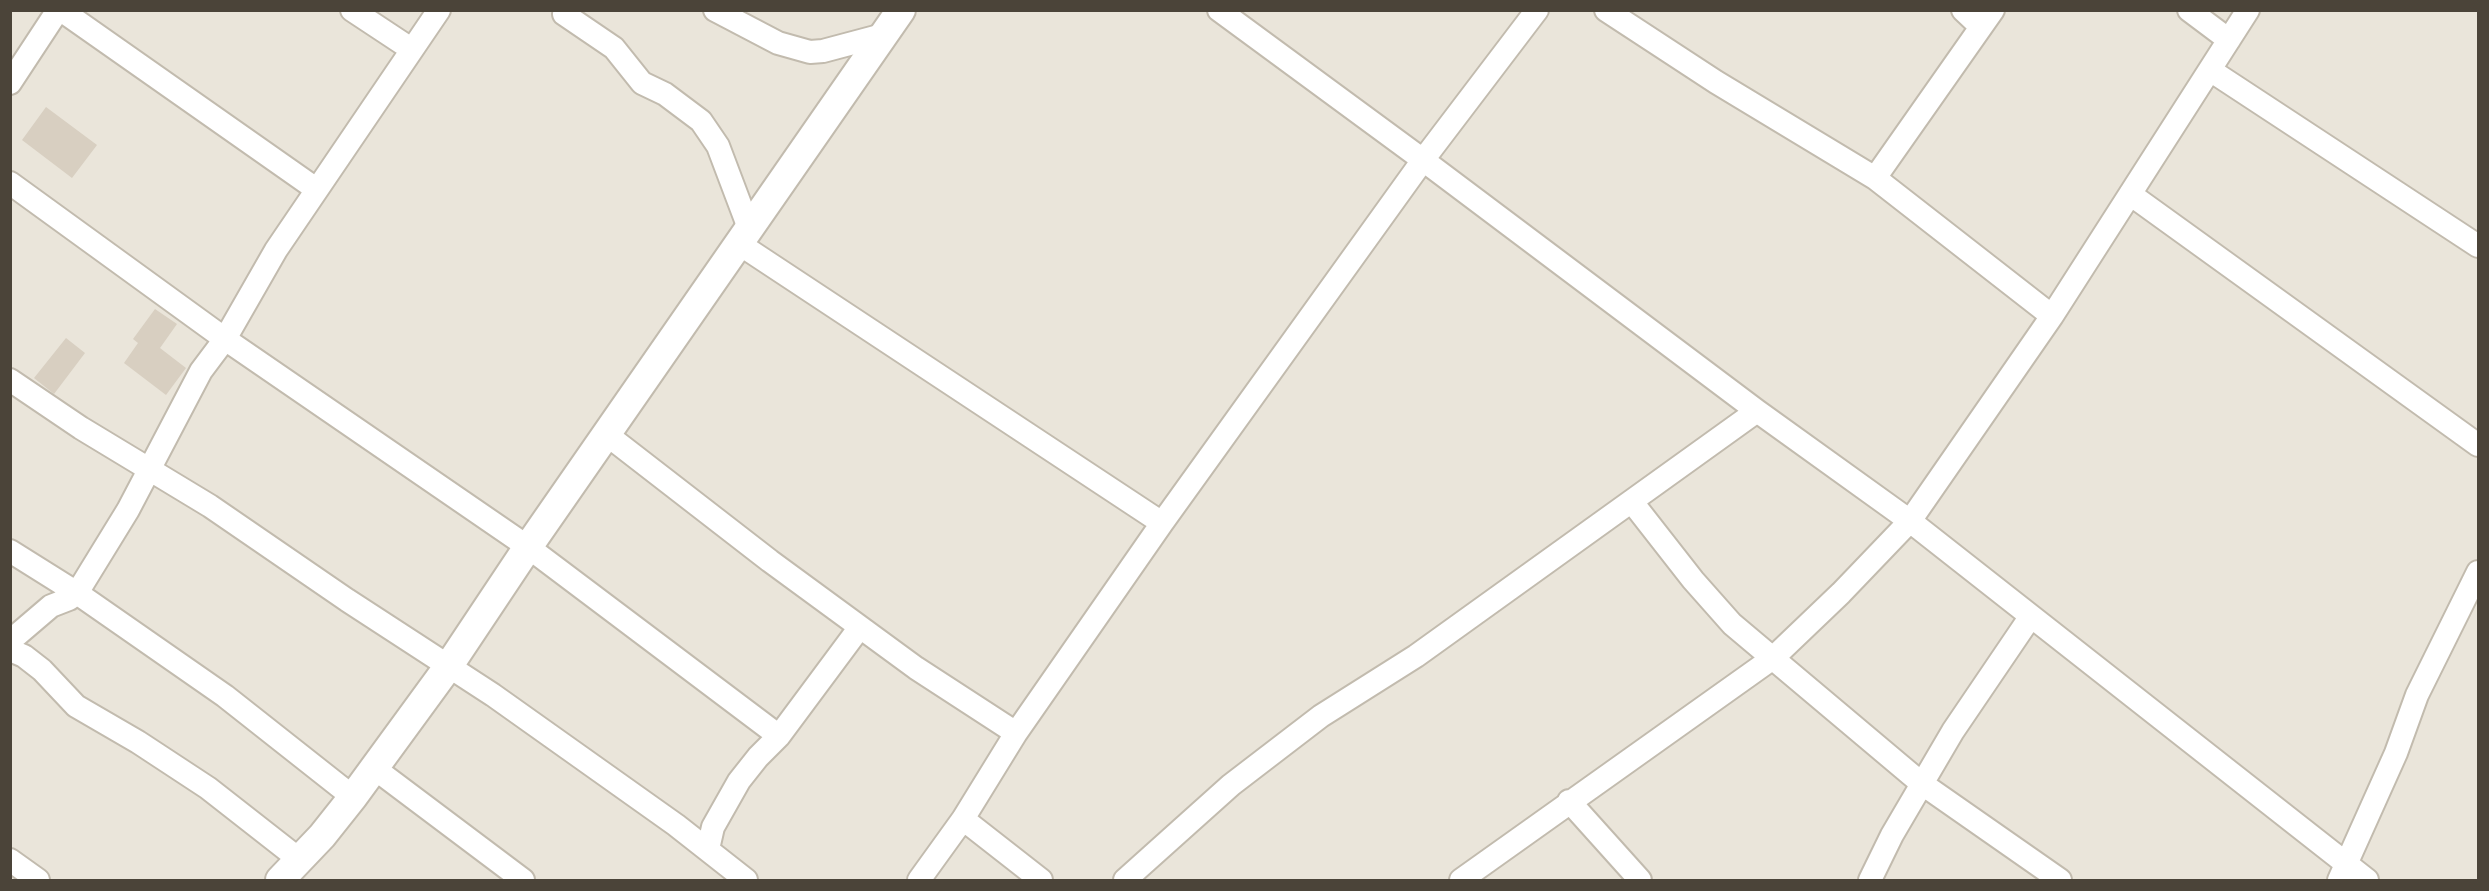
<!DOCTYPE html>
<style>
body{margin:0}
#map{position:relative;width:2489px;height:891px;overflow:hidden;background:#f6f3ec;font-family:"PT Sans",sans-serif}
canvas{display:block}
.frame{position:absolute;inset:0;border:12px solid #4b4439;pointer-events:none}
</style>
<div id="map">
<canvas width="2489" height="891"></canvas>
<div class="frame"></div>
</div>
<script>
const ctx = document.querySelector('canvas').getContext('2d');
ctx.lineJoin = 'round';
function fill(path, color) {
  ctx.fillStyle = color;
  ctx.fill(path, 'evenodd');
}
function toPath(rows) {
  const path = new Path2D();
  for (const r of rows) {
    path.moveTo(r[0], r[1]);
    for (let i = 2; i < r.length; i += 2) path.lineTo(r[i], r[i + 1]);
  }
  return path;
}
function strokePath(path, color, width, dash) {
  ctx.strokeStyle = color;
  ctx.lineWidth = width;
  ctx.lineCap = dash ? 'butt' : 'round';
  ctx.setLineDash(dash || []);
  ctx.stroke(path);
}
fill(toPath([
 [11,11,2478,11,2478,880,11,880]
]), '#eae5da');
fill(toPath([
 [46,107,97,145,72,178,22,140],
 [155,309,177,324,160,348,186,368,166,395,124,363,138,343,133,339],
 [66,338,85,353,54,394,34,378]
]), '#d8cfc1');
const minor = toPath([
 [61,10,316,189],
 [352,10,411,49],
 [715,10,778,43,810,52,823,51,883,35],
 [1219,10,1423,160,1757,411,1910,521,2367,880],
 [1606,10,1716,82,1875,178,2052,316],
 [1963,10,1981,27],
 [2189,10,2229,40],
 [564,14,614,48,642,83,665,94,701,121,718,146,749,228],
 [2210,70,2478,246],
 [10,83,58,10],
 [1875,178,1993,10],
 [10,183,225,339,528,547,779,736],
 [2130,194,2478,445],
 [738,243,1162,523],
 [10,380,81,428,210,506,347,600,493,695,676,825,746,880],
 [606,434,770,561,916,668,1016,733],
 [1632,502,1693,580,1732,624,1921,783,2060,880],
 [10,551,77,593,225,696,353,797],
 [10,641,51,606,69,599,77,593,128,510,201,371,225,339,276,250,439,10],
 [10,650,24,656,42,670,76,706,138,742,208,788,300,860],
 [374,768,523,880],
 [1569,801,1640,880],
 [963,819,1041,880],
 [708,849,713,827,739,781,758,757,779,736,860,627],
 [10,860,38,880],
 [919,880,963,819,1016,733,1162,523,1423,160,1537,10],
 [1125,880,1231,785,1321,716,1416,656,1757,411],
 [1461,880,1773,658,1841,593,1910,521,2052,316,2248,10],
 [1870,880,1892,835,1953,731,2031,616],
 [2339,880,2396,753,2417,695,2478,572]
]);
const tertiary = toPath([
 [280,880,322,836,353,797,448,667,528,547,901,10]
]);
strokePath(minor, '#c2bbae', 26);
strokePath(tertiary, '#c2bbae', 32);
strokePath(minor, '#fff', 22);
strokePath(tertiary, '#fff', 28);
</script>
